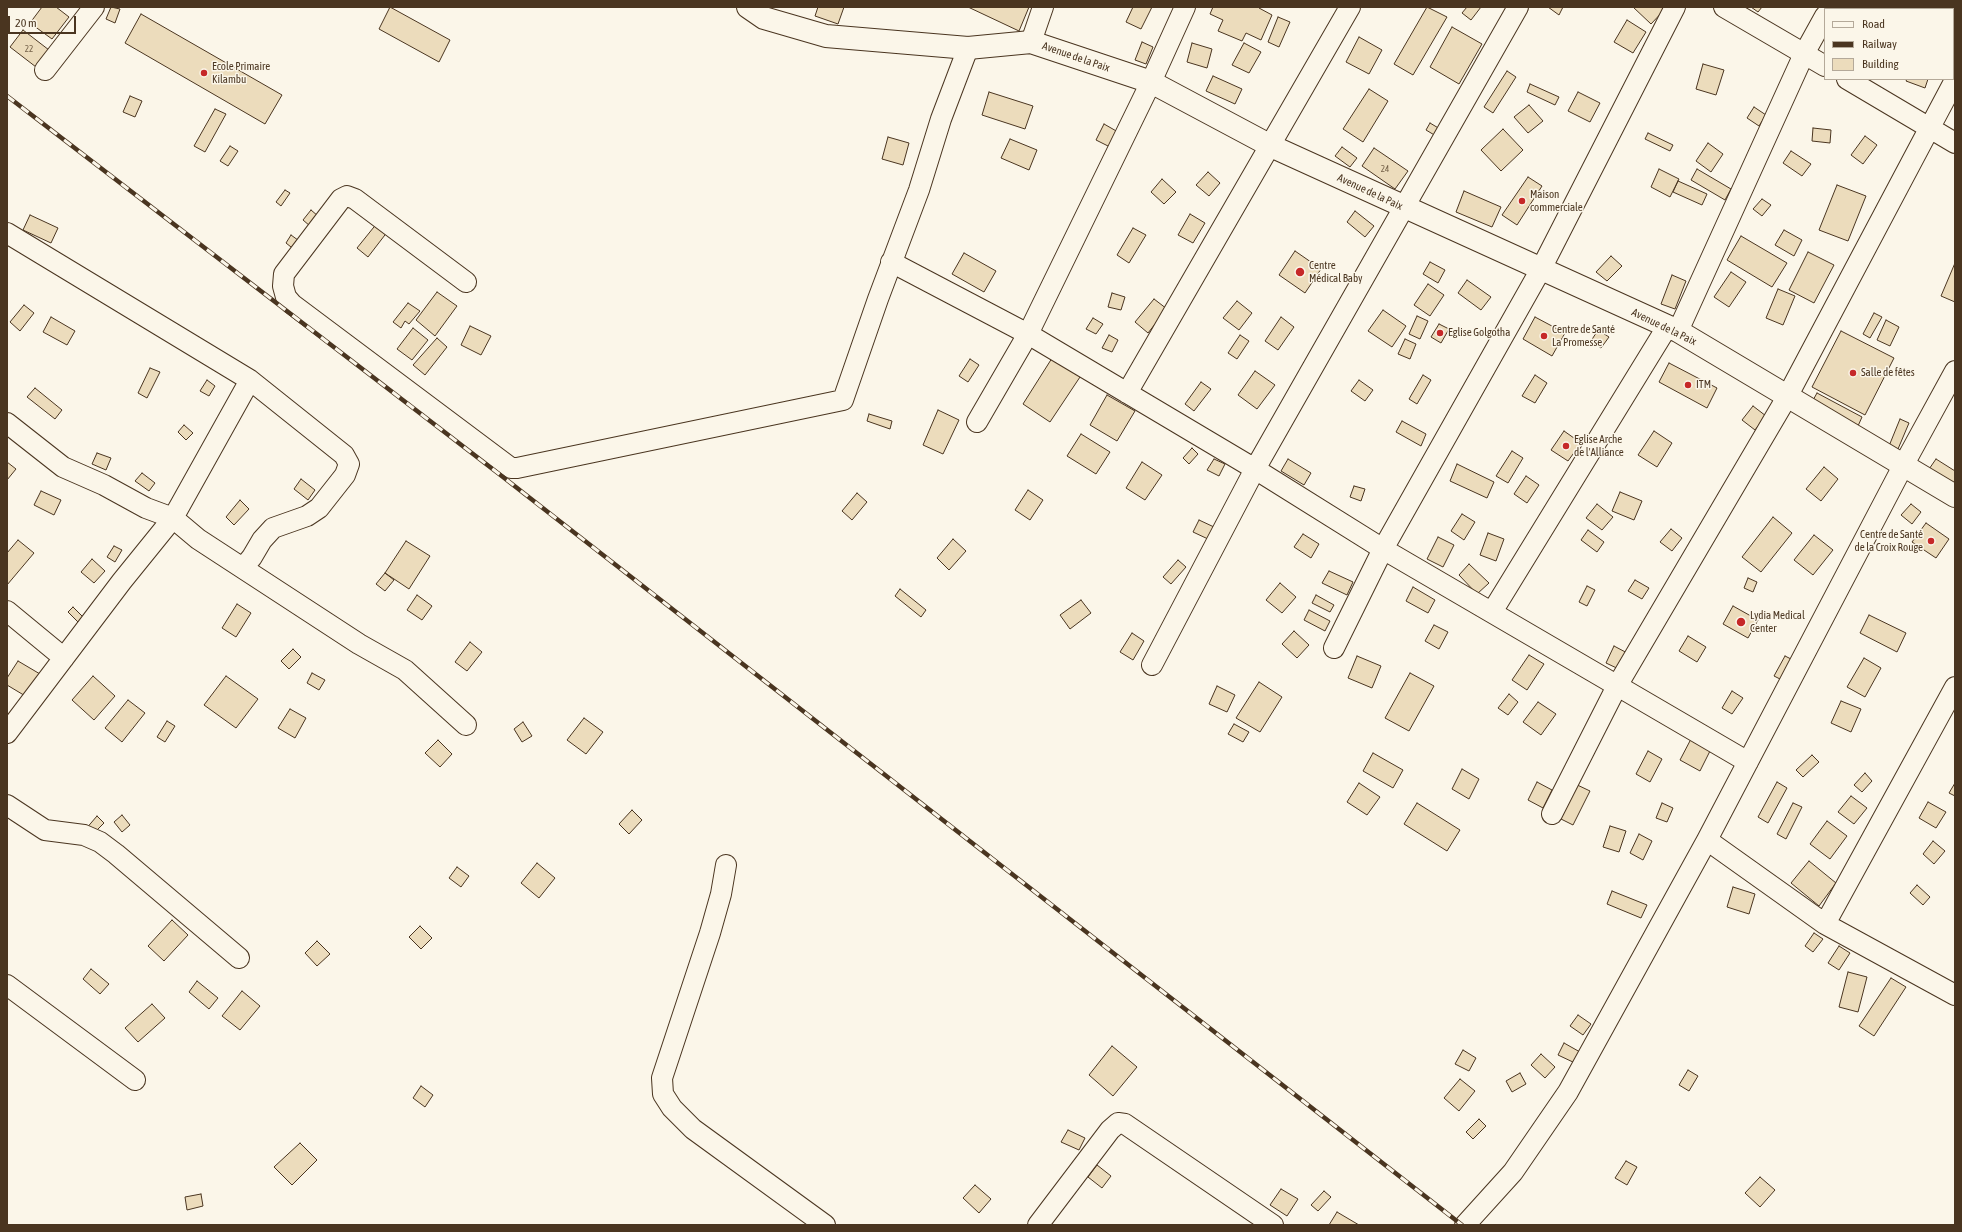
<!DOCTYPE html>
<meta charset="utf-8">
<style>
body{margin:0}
#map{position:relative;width:1962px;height:1232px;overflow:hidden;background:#fbf6e9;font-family:"Asap Condensed",sans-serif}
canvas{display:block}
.frame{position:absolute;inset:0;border:8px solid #4a3520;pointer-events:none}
.legend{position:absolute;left:1824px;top:8px;width:130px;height:72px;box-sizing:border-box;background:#fbf6e9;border:1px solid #b4a999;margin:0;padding:5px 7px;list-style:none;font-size:12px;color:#4a3520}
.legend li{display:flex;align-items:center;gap:8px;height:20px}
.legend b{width:20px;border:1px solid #b4a999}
.scale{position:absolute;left:8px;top:16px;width:68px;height:18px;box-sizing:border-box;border:2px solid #4a3520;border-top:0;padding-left:5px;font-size:12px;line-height:14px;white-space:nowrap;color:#4a3520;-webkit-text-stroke:3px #fbf6e9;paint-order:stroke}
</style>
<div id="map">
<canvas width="1962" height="1232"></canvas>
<div class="frame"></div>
<ul class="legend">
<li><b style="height:5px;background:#fbf6e9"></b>Road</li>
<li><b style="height:5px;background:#4a3520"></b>Railway</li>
<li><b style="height:11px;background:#ecdcbc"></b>Building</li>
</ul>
<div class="scale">20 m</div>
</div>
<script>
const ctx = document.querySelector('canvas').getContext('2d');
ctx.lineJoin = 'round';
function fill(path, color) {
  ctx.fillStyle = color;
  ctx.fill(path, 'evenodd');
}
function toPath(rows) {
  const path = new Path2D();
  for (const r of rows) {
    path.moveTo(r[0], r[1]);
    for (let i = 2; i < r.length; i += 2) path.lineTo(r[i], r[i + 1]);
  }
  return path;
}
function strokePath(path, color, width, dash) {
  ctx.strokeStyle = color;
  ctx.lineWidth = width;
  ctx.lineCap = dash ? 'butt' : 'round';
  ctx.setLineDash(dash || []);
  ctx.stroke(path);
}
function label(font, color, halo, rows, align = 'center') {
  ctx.font = font + ' "Asap Condensed",sans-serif';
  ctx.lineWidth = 3;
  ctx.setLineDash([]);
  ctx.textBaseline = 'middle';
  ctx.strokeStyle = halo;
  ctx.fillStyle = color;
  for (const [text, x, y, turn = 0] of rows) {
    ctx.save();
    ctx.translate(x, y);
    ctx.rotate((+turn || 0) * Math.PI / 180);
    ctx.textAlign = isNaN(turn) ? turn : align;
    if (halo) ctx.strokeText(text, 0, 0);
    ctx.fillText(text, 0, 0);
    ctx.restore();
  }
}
const building = toPath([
 [42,7,56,7,69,17,52,39,30,23,42,7],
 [111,7,120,9,115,23,106,19,111,7],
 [390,7,450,40,439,62,379,29,390,7],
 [818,7,844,7,838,24,815,16,818,7],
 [968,7,1029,7,1019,31,968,7],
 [1133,7,1152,7,1141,29,1126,22,1133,7],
 [1213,7,1259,7,1259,8,1272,15,1261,40,1246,33,1242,41,1218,31,1223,20,1210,14,1213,7],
 [1427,7,1447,17,1413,75,1394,64,1427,7],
 [1467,7,1481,7,1471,20,1462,13,1467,7],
 [1548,7,1563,7,1559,15,1548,7],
 [1633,7,1667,7,1651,24,1633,7],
 [1751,7,1762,7,1758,12,1751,7],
 [1945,7,1955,7,1954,39,1953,9,1945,9,1945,7],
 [141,14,282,95,265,124,125,43,141,14],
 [1278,17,1290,22,1279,47,1268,42,1278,17],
 [1627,20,1646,32,1633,53,1614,42,1627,20],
 [1452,27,1482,44,1459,84,1430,67,1452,27],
 [23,30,49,50,36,67,10,47,23,30],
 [1359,37,1382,50,1369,74,1346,62,1359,37],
 [1142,42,1153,47,1146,64,1135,60,1142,42],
 [1192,43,1212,49,1207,68,1187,62,1192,43],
 [1244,43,1261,52,1249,73,1232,65,1244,43],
 [1703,64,1724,70,1716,95,1696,89,1703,64],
 [1507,71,1516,77,1493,113,1484,107,1507,71],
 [1213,76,1242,89,1235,104,1206,91,1213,76],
 [1907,79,1928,79,1925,88,1906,81,1907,79],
 [1530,84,1559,97,1555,105,1527,92,1530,84],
 [1369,89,1388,101,1363,142,1343,129,1369,89],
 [989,92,1033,106,1025,129,982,115,989,92],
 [1578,92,1600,103,1590,122,1568,111,1578,92],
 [130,96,142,101,135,117,123,112,130,96],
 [1529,105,1543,121,1528,133,1514,117,1529,105],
 [1754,107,1766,115,1759,126,1747,118,1754,107],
 [215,109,226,114,205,152,194,146,215,109],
 [1430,123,1440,129,1436,136,1426,130,1430,123],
 [1104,124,1118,132,1110,147,1096,140,1104,124],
 [1813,128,1831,130,1830,143,1812,141,1813,128],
 [1503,129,1523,150,1501,171,1481,150,1503,129],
 [1648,133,1673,145,1670,151,1645,139,1648,133],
 [1865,136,1877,145,1863,164,1851,155,1865,136],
 [888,137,909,143,903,165,882,159,888,137],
 [1010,139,1037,150,1029,170,1001,158,1010,139],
 [1708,143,1723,154,1711,172,1696,161,1708,143],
 [230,146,238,151,228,166,220,161,230,146],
 [1342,147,1357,158,1350,167,1335,156,1342,147],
 [1374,148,1408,171,1395,189,1362,166,1374,148],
 [1791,151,1811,164,1802,176,1783,163,1791,151],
 [1659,169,1679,179,1670,197,1651,187,1659,169],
 [1697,169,1731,189,1725,200,1691,180,1697,169],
 [1208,172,1220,183,1209,196,1196,185,1208,172],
 [1528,177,1542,186,1517,225,1502,215,1528,177],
 [1162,179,1176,192,1164,204,1151,192,1162,179],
 [1678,181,1707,194,1702,205,1673,192,1678,181],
 [1837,185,1866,196,1848,241,1819,230,1837,185],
 [285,190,290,193,281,206,276,202,285,190],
 [1464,191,1501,207,1492,227,1456,212,1464,191],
 [1762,199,1771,205,1762,216,1753,209,1762,199],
 [311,210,318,216,310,226,303,220,311,210],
 [1355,211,1374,226,1365,237,1347,222,1355,211],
 [1190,214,1205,223,1193,243,1178,235,1190,214],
 [30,215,58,228,51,243,23,230,30,215],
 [378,222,388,231,368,257,357,248,378,222],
 [1133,228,1146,235,1129,263,1117,255,1133,228],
 [1784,230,1802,240,1794,256,1775,245,1784,230],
 [291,235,302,243,296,251,286,243,291,235],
 [1741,236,1787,263,1772,287,1727,260,1741,236],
 [1295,251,1321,269,1305,293,1279,275,1295,251],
 [1808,252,1834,265,1814,303,1789,290,1808,252],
 [964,253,996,271,984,292,952,274,964,253],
 [1611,256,1622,266,1607,281,1596,272,1611,256],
 [1430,262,1445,270,1438,283,1423,274,1430,262],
 [1955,263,1955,302,1941,296,1955,263],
 [1731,272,1746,282,1729,307,1714,297,1731,272],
 [1672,275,1686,281,1675,309,1661,304,1672,275],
 [1467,280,1491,297,1481,310,1458,293,1467,280],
 [1428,284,1444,295,1430,316,1414,305,1428,284],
 [1778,289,1795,296,1783,325,1766,318,1778,289],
 [437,292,457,306,435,336,416,320,437,292],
 [1112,293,1125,297,1121,310,1108,307,1112,293],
 [1154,299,1167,309,1148,333,1135,322,1154,299],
 [1237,301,1252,313,1239,330,1223,318,1237,301],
 [408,303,420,311,409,324,405,321,401,328,393,322,408,303],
 [24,305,34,313,20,331,10,322,24,305],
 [1383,310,1406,326,1392,347,1368,331,1383,310],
 [1874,313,1882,317,1870,338,1863,334,1874,313],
 [1417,316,1428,321,1420,339,1409,334,1417,316],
 [51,317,75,331,67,345,43,332,51,317],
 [1281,317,1294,327,1278,350,1265,341,1281,317],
 [1535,317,1565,333,1552,356,1523,339,1535,317],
 [1093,318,1103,324,1096,334,1086,329,1093,318],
 [1886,320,1899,327,1890,346,1877,340,1886,320],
 [1439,324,1449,329,1441,343,1431,337,1439,324],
 [470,326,491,336,481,355,461,345,470,326],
 [413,328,428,340,412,360,397,349,413,328],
 [1598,330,1609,337,1601,348,1591,341,1598,330],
 [1841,331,1894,358,1865,415,1812,387,1841,331],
 [1109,335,1118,340,1112,352,1102,348,1109,335],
 [1240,335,1249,341,1237,359,1228,353,1240,335],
 [437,338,447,347,425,375,413,365,437,338],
 [1405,339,1416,344,1410,359,1398,354,1405,339],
 [1054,355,1082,374,1050,422,1023,404,1054,355],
 [970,359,979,365,968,382,959,376,970,359],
 [1669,363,1717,388,1707,408,1659,382,1669,363],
 [150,368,160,372,147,398,138,393,150,368],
 [1255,371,1275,385,1257,409,1238,395,1255,371],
 [1423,375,1431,380,1417,404,1409,399,1423,375],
 [1535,375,1547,383,1535,403,1522,396,1535,375],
 [207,380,215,386,209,396,200,391,207,380],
 [1359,380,1373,390,1365,401,1351,391,1359,380],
 [1201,382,1211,389,1194,411,1185,404,1201,382],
 [35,388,62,410,55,419,27,397,35,388],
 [1817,393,1862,417,1858,426,1812,402,1817,393],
 [1107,395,1135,411,1117,441,1090,425,1107,395],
 [1753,406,1766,416,1755,430,1742,420,1753,406],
 [938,410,959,420,943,454,923,445,938,410],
 [869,414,892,421,890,429,867,421,869,414],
 [1900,419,1909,423,1898,449,1889,446,1900,419],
 [1402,421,1426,434,1421,446,1396,432,1402,421],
 [184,425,193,433,186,440,178,432,184,425],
 [1564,431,1581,443,1568,461,1551,450,1564,431],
 [1654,431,1672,443,1657,467,1638,455,1654,431],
 [1081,434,1110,452,1096,474,1067,456,1081,434],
 [1192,448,1198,454,1189,464,1183,458,1192,448],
 [1512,451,1523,458,1508,483,1496,476,1512,451],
 [97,453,111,458,106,470,92,464,97,453],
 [1214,459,1225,464,1219,476,1207,470,1214,459],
 [1288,459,1311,473,1304,485,1281,471,1288,459],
 [1936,459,1955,471,1955,489,1927,472,1936,459],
 [7,462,16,469,7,480,7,462],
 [1142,462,1162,475,1145,500,1126,488,1142,462],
 [1457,464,1494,482,1487,498,1450,481,1457,464],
 [1824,467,1838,479,1821,501,1806,489,1824,467],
 [142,473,155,483,149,491,135,481,142,473],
 [1526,476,1539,485,1527,503,1514,494,1526,476],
 [301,479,315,490,308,500,294,489,301,479],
 [1354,486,1365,489,1361,501,1350,497,1354,486],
 [1028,490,1043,500,1030,520,1015,510,1028,490],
 [41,491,61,500,54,515,34,505,41,491],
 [1620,492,1642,501,1634,520,1612,511,1620,492],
 [857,493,867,502,852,520,842,511,857,493],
 [240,500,249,509,234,525,226,517,240,500],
 [1597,504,1613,517,1602,530,1586,518,1597,504],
 [1911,504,1921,512,1912,524,1901,515,1911,504],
 [1462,514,1475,522,1464,540,1451,531,1462,514],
 [1773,517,1792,533,1761,572,1742,557,1773,517],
 [1199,520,1214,527,1208,539,1193,532,1199,520],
 [1926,523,1949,539,1936,558,1912,542,1926,523],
 [1671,529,1682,538,1672,551,1660,542,1671,529],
 [1588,530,1604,542,1597,552,1581,540,1588,530],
 [1488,533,1504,539,1496,561,1480,555,1488,533],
 [1303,534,1319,544,1311,558,1294,547,1303,534],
 [1814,535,1833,550,1813,575,1794,560,1814,535],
 [1438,537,1454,545,1443,567,1427,559,1438,537],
 [953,539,966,551,949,570,937,558,953,539],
 [18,540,34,553,7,585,7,553,18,540],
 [406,541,430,556,409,589,385,573,406,541],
 [114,546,122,550,115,562,107,557,114,546],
 [92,559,105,571,94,583,81,572,92,559],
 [1178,560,1186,567,1171,584,1163,577,1178,560],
 [1469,564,1489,583,1477,594,1459,575,1469,564],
 [1329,571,1353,582,1347,595,1322,583,1329,571],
 [385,573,394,580,385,591,376,584,385,573],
 [1748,578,1757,582,1753,592,1744,588,1748,578],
 [1635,580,1649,588,1642,599,1628,591,1635,580],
 [1280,583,1296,597,1282,613,1266,600,1280,583],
 [1587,586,1595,590,1587,606,1579,602,1587,586],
 [1413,587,1435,600,1428,613,1406,601,1413,587],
 [900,589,926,610,921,617,895,596,900,589],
 [417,595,432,606,422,620,407,610,417,595],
 [1316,595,1334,605,1330,612,1312,603,1316,595],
 [1081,600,1091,613,1070,629,1060,615,1081,600],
 [237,604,251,613,236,637,222,628,237,604],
 [1733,606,1758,620,1748,638,1723,624,1733,606],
 [73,607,83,617,78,622,68,612,73,607],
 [1309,610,1330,621,1325,631,1304,620,1309,610],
 [1869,615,1906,633,1897,652,1860,633,1869,615],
 [1434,625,1448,632,1439,649,1425,641,1434,625],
 [1294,631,1309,645,1297,658,1282,644,1294,631],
 [1132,633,1144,641,1133,660,1120,652,1132,633],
 [1688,636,1706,647,1697,662,1679,651,1688,636],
 [470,642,482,652,467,671,455,662,470,642],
 [1614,646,1631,655,1623,671,1606,663,1614,646],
 [293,649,301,657,289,669,281,661,293,649],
 [1529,655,1544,664,1527,690,1512,680,1529,655],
 [1357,656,1381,666,1372,688,1348,678,1357,656],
 [1785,656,1795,661,1784,681,1774,676,1785,656],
 [1864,658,1881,668,1865,697,1847,687,1864,658],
 [18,661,40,674,27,697,7,685,7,678,18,661],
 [312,673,325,680,319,690,307,683,312,673],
 [1410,673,1434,686,1409,731,1385,718,1410,673],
 [93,676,115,696,94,720,72,700,93,676],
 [226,676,258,699,236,728,204,705,226,676],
 [1259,682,1282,697,1260,732,1236,718,1259,682],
 [1217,686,1235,695,1227,712,1209,704,1217,686],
 [1732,691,1743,698,1732,714,1722,708,1732,691],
 [1509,694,1518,702,1508,715,1498,708,1509,694],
 [128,700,145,713,122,742,105,728,128,700],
 [1841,701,1861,709,1851,732,1831,723,1841,701],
 [1538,702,1556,714,1541,735,1523,722,1538,702],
 [290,709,306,718,295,738,278,728,290,709],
 [584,718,603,732,586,754,567,740,584,718],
 [167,721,175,726,165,742,157,737,167,721],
 [523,722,532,736,522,742,514,729,523,722],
 [1234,724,1249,732,1243,742,1228,734,1234,724],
 [1691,739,1711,749,1700,771,1680,760,1691,739],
 [438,740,452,754,440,767,425,753,438,740],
 [1648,751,1662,759,1650,782,1636,774,1648,751],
 [1373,753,1403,770,1393,788,1363,771,1373,753],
 [1812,755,1819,762,1803,777,1796,770,1812,755],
 [1462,769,1479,779,1469,799,1452,789,1462,769],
 [1865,773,1872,781,1862,792,1854,785,1865,773],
 [1537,782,1552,790,1543,808,1528,800,1537,782],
 [1571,782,1590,791,1573,825,1555,816,1571,782],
 [1777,782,1787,788,1768,823,1758,817,1777,782],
 [1359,783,1380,797,1367,815,1347,802,1359,783],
 [1955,783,1955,796,1949,793,1955,783],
 [1851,796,1867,808,1854,824,1838,812,1851,796],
 [1928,802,1946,812,1936,828,1919,818,1928,802],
 [1417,803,1460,830,1447,851,1404,824,1417,803],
 [1662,803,1673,808,1667,822,1656,818,1662,803],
 [1793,803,1802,807,1786,839,1777,834,1793,803],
 [632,810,642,820,629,834,619,824,632,810],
 [122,815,130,825,122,832,114,822,122,815],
 [97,816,104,823,91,836,85,830,97,816],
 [1827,821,1847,836,1830,859,1810,844,1827,821],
 [1610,826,1626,831,1619,852,1603,847,1610,826],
 [1639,834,1652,841,1643,860,1630,853,1639,834],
 [1933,841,1945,851,1934,864,1923,854,1933,841],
 [1809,861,1836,883,1819,906,1791,883,1809,861],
 [537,863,555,878,539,898,521,883,537,863],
 [457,867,469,876,461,887,449,878,457,867],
 [1917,885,1930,897,1923,905,1910,893,1917,885],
 [1733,887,1755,894,1749,914,1727,907,1733,887],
 [1612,891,1647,905,1641,918,1607,904,1612,891],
 [172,920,188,935,164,961,148,946,172,920],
 [420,926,432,938,421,949,409,937,420,926],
 [1814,933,1823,939,1813,952,1805,946,1814,933],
 [317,941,330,954,317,966,305,953,317,941],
 [1839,946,1850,953,1839,970,1828,963,1839,946],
 [91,969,109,984,100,994,83,979,91,969],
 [1848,972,1867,977,1858,1012,1839,1007,1848,972],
 [1891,978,1906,987,1874,1036,1859,1026,1891,978],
 [197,981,218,998,209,1009,189,992,197,981],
 [242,991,260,1006,240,1030,222,1016,242,991],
 [152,1004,165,1018,138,1042,125,1028,152,1004],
 [1578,1015,1591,1024,1583,1035,1570,1026,1578,1015],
 [1564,1043,1580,1052,1575,1063,1558,1055,1564,1043],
 [1112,1046,1137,1067,1113,1096,1089,1075,1112,1046],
 [1463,1050,1476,1058,1469,1071,1455,1064,1463,1050],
 [1541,1054,1555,1067,1545,1078,1531,1065,1541,1054],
 [1688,1070,1698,1076,1689,1091,1679,1085,1688,1070],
 [1520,1073,1526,1084,1512,1092,1506,1081,1520,1073],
 [1460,1079,1475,1091,1459,1111,1444,1098,1460,1079],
 [421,1086,433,1095,425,1107,413,1098,421,1086],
 [1479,1119,1486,1126,1473,1139,1466,1132,1479,1119],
 [1068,1130,1085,1138,1079,1150,1061,1142,1068,1130],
 [300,1143,317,1160,292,1185,274,1167,300,1143],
 [1626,1161,1637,1167,1627,1185,1615,1178,1626,1161],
 [1097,1165,1111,1176,1102,1188,1088,1177,1097,1165],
 [1760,1177,1775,1190,1760,1207,1745,1193,1760,1177],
 [975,1185,991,1199,979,1213,963,1198,975,1185],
 [1281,1189,1298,1199,1287,1216,1270,1205,1281,1189],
 [1324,1191,1331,1197,1318,1211,1311,1205,1324,1191],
 [201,1194,203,1206,187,1210,185,1197,201,1194],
 [1337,1212,1359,1225,1329,1225,1337,1212]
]);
fill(building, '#ecdcbc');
strokePath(building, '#4a3520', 1);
const minor = toPath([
 [1724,7,1825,66],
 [1031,42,1043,7],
 [45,70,94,7],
 [1847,79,1955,143],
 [7,233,250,380,344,455,349,464,345,475,319,508,307,516,273,528,262,540,252,557,243,568],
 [891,262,1028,334,1255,469,1383,549,1748,762],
 [466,282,355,199,347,196,341,199,284,274,283,286,286,297,292,304,511,468,517,468,843,400,878,299,919,190,941,119,968,48],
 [1678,331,1804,54,1825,16],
 [1127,393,1350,7],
 [977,422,1028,334,1151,82,1185,7],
 [7,423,63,467,104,485,146,508,173,518,198,539,359,644,405,670,466,725],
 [7,611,64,658],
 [1492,612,1667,327],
 [1334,648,1383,549,1541,269,1675,7],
 [1152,665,1255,469,1518,7],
 [7,733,122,581,173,518,250,380],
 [7,805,45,830,84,835,100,842,116,854,239,958],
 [1552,814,1617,686,1787,397,1955,80],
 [1707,840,1825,924,1955,995],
 [726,865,721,894,710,933,662,1078,663,1094,672,1108,693,1129,825,1225],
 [1825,924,1955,687],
 [7,985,135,1080],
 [1038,1225,1110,1130,1118,1123,1125,1124,1273,1225],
 [1465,1225,1513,1172,1568,1092,1707,840,1903,466,1955,371]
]);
const tertiary = toPath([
 [748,7,764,18,826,36,968,48,1031,42,1151,82,1271,146,1678,331,1955,496]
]);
strokePath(minor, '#4a3520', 22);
strokePath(tertiary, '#4a3520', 24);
strokePath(minor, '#fbf6e9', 20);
strokePath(tertiary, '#fbf6e9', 22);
const rail = toPath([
 [7,96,503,477,1462,1225]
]);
strokePath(rail, '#4a3520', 4.5);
strokePath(rail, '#fbf6e9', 3, [9]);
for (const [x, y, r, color] of [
 [204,73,4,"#c62828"],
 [1522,201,4,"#c62828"],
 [1300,272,5,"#c62828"],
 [1440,333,4,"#c62828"],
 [1544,336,4,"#c62828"],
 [1853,373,4,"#c62828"],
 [1688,385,4,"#c62828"],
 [1566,446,4,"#c62828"],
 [1931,541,4,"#c62828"],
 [1741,622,5,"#c62828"]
]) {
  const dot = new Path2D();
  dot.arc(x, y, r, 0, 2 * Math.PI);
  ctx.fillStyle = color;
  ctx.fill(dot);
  strokePath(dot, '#fbf6e9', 1.5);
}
label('9px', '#725f47', null, [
 ["22",29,49],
 ["24",1385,169]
]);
label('11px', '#4a3520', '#fbf6e9', [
 ["Avenue de la Paix",1076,57,19],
 ["Avenue de la Paix",1370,192,25],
 ["Avenue de la Paix",1664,327,26]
]);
label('11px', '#4a3520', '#fbf6e9', [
 ["Ecole Primaire",212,67],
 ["Kilambu",212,80],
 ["Maison",1530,195],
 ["commerciale",1530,208],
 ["Centre",1309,266],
 ["Médical Baby",1309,279],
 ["Centre de Santé",1552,330],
 ["La Promesse",1552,343],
 ["Eglise Golgotha",1448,333],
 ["Salle de fêtes",1861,373],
 ["ITM",1696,385],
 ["Eglise Arche",1574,440],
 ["de l'Alliance",1574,453],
 ["Centre de Santé",1923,535,"right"],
 ["de la Croix Rouge",1923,548,"right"],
 ["Lydia Medical",1750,616],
 ["Center",1750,629]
], 'left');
</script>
